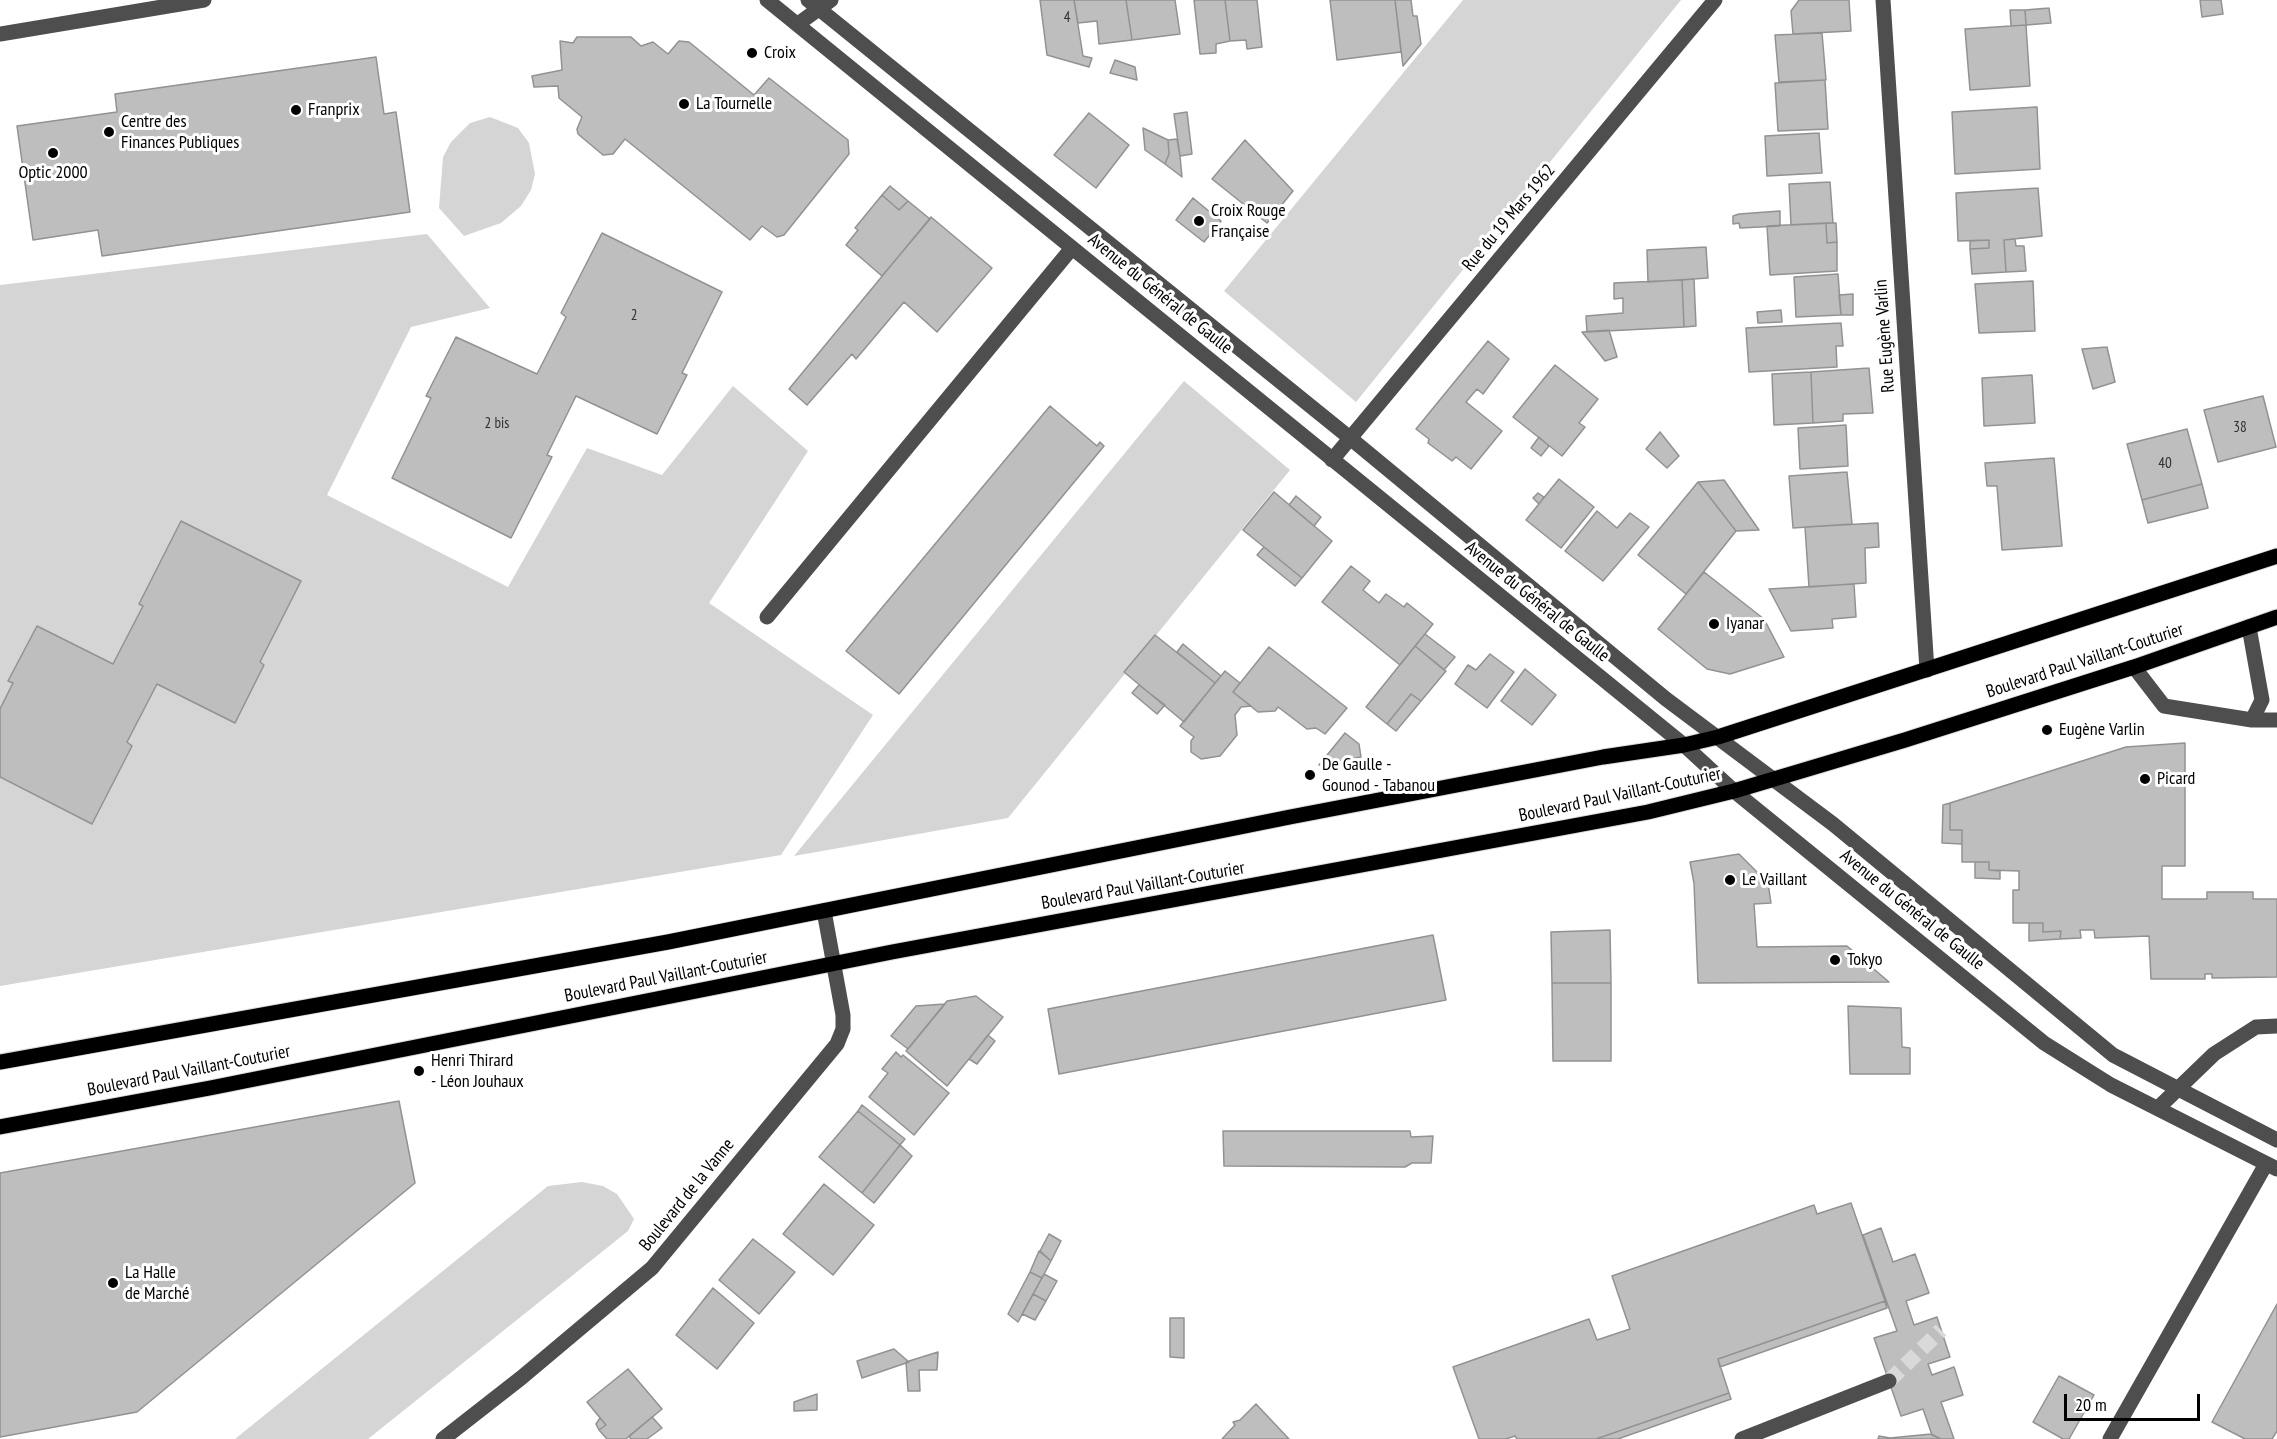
<!DOCTYPE html>
<meta charset="utf-8">
<style>
body{margin:0}
#map{position:relative;width:2277px;height:1439px;overflow:hidden;background:#fff;font-family:"PT Sans Narrow",sans-serif}
canvas{display:block}
.scale{position:absolute;left:2064px;top:1394px;width:136px;height:27px;box-sizing:border-box;border:3px solid #000;border-top:0;padding-left:8px;font-size:18px;line-height:21px;white-space:nowrap;color:#000;-webkit-text-stroke:4px #fff;paint-order:stroke}
</style>
<div id="map">
<canvas width="2277" height="1439"></canvas>
<div class="scale">20 m</div>
</div>
<script>
const ctx = document.querySelector('canvas').getContext('2d');
ctx.lineJoin = 'round';
function fill(path, color) {
  ctx.fillStyle = color;
  ctx.fill(path, 'evenodd');
}
function toPath(rows) {
  const path = new Path2D();
  for (const r of rows) {
    path.moveTo(r[0], r[1]);
    for (let i = 2; i < r.length; i += 2) path.lineTo(r[i], r[i + 1]);
  }
  return path;
}
function strokePath(path, color, width, dash) {
  ctx.strokeStyle = color;
  ctx.lineWidth = width;
  ctx.lineCap = dash ? 'butt' : 'round';
  ctx.setLineDash(dash || []);
  ctx.stroke(path);
}
function label(font, color, halo, rows, align = 'center') {
  ctx.font = font + ' "PT Sans Narrow",sans-serif';
  ctx.lineWidth = 6;
  ctx.setLineDash([]);
  ctx.textBaseline = 'middle';
  ctx.strokeStyle = halo;
  ctx.fillStyle = color;
  for (const [text, x, y, turn = 0] of rows) {
    ctx.save();
    ctx.translate(x, y);
    ctx.rotate((+turn || 0) * Math.PI / 180);
    ctx.textAlign = isNaN(turn) ? turn : align;
    if (halo) ctx.strokeText(text, 0, 0);
    ctx.fillText(text, 0, 0);
    ctx.restore();
  }
}
fill(toPath([
 [1463,0,1681,0,1356,402,1224,291],
 [490,117,518,128,529,143,535,174,531,190,521,206,501,223,464,236,439,208,443,157,451,142,470,123],
 [427,234,490,308,411,327,327,495,508,587,587,448,662,475,733,386,808,451,709,603,873,715,781,855,0,986,0,285],
 [1184,381,1290,470,1008,818,794,856],
 [582,1182,603,1186,617,1194,634,1219,628,1231,368,1439,235,1439,548,1186]
]), '#d5d5d5');
const building = toPath([
 [1040,0,1074,0,1083,56,1092,58,1089,67,1047,55,1040,0],
 [1074,0,1126,0,1132,40,1099,44,1097,21,1078,23,1074,0],
 [1126,0,1175,0,1180,34,1132,40,1126,0],
 [1194,0,1225,0,1230,41,1216,44,1216,53,1200,54,1194,0],
 [1225,0,1257,0,1262,47,1247,49,1246,40,1230,41,1225,0],
 [1330,0,1395,0,1401,52,1337,60,1330,0],
 [1395,0,1411,0,1413,16,1417,16,1421,44,1403,66,1395,0],
 [1799,0,1849,0,1851,31,1793,34,1791,11,1799,0],
 [2200,0,2221,0,2223,14,2202,17,2200,0],
 [2049,8,2051,23,2026,25,2025,10,2049,8],
 [2010,10,2025,10,2026,25,2011,26,2010,10],
 [2026,25,2030,86,1970,90,1965,29,2026,25],
 [1822,33,1826,80,1779,82,1775,35,1822,33],
 [577,37,631,37,641,46,653,42,668,54,679,41,689,42,754,95,769,78,848,140,849,154,784,235,777,237,762,226,750,240,625,139,613,154,603,155,578,134,577,129,582,117,559,98,558,86,534,87,532,76,562,70,560,41,573,43,577,37],
 [376,57,384,114,396,112,410,212,102,256,98,230,33,240,17,126,117,112,115,94,376,57],
 [1115,60,1135,67,1137,80,1110,73,1115,60],
 [1825,80,1828,129,1778,131,1775,83,1825,80],
 [2037,107,2040,169,1955,174,1952,112,2037,107],
 [1187,112,1192,154,1180,156,1174,114,1187,112],
 [1089,113,1129,145,1096,188,1054,155,1089,113],
 [1143,128,1168,140,1169,154,1165,164,1145,150,1143,128],
 [1819,133,1822,173,1767,176,1765,136,1819,133],
 [1177,139,1180,156,1182,177,1165,164,1169,154,1168,140,1177,139],
 [1245,140,1293,191,1267,223,1212,179,1245,140],
 [1830,182,1833,223,1791,225,1789,184,1830,182],
 [890,186,908,201,899,210,882,195,890,186],
 [2038,188,2042,236,2004,240,2006,272,1972,274,1970,249,1989,248,1989,240,1958,241,1956,193,2038,188],
 [882,195,899,210,908,201,930,219,882,276,846,245,858,230,855,228,882,195],
 [1193,198,1221,221,1204,242,1176,220,1193,198],
 [1780,211,1780,226,1740,228,1739,223,1733,224,1733,216,1739,214,1780,211],
 [931,217,992,268,937,332,904,302,856,359,852,354,807,405,789,389,931,217],
 [1826,223,1827,243,1837,242,1837,271,1770,275,1767,226,1826,223],
 [1826,223,1836,223,1837,242,1827,243,1826,223],
 [602,233,722,292,682,373,687,375,657,434,576,396,547,455,552,457,511,538,392,478,431,398,426,396,456,337,537,374,566,317,561,313,602,233],
 [2015,239,2016,246,2024,246,2026,271,2006,272,2004,240,2015,239],
 [1989,240,1989,248,1970,249,1970,241,1989,240],
 [1706,247,1708,278,1648,282,1647,250,1706,247],
 [1838,274,1841,315,1796,317,1794,277,1838,274],
 [1694,279,1696,326,1684,327,1682,280,1694,279],
 [1682,280,1684,327,1587,332,1586,316,1623,313,1623,298,1614,299,1614,283,1682,280],
 [2033,281,2035,331,1979,333,1975,284,2033,281],
 [1853,294,1853,315,1841,315,1839,295,1853,294],
 [1781,310,1782,322,1758,323,1757,312,1781,310],
 [1841,323,1843,346,1836,346,1837,367,1749,372,1746,328,1841,323],
 [1609,330,1617,357,1605,361,1582,332,1609,330],
 [1488,341,1509,359,1483,394,1477,389,1466,402,1502,431,1471,469,1456,457,1452,461,1428,443,1429,439,1416,429,1488,341],
 [2107,347,2115,382,2093,389,2082,349,2107,347],
 [1555,365,1598,399,1579,423,1585,427,1562,456,1513,417,1555,365],
 [1869,368,1873,413,1843,414,1843,421,1813,423,1811,372,1869,368],
 [1811,372,1813,423,1774,425,1772,374,1811,372],
 [2032,375,2035,423,1984,426,1982,378,2032,375],
 [2263,396,2276,447,2218,462,2204,410,2263,396],
 [1050,406,1097,446,1100,442,1104,446,899,694,846,651,1050,406],
 [1846,425,1848,466,1800,469,1798,428,1846,425],
 [2187,429,2202,484,2142,500,2127,444,2187,429],
 [1660,432,1679,456,1667,468,1646,449,1660,432],
 [1539,437,1549,446,1541,456,1531,448,1539,437],
 [2054,458,2062,546,2002,550,1997,486,1987,486,1985,463,2054,458],
 [1847,472,1852,524,1793,528,1789,476,1847,472],
 [1559,479,1594,507,1561,548,1526,520,1559,479],
 [1724,480,1759,530,1736,531,1698,482,1724,480],
 [1698,482,1736,531,1686,594,1638,555,1698,482],
 [2202,484,2208,508,2148,523,2142,500,2202,484],
 [1274,492,1332,541,1302,578,1243,530,1274,492],
 [1538,493,1544,497,1539,504,1533,498,1538,493],
 [1296,496,1321,517,1314,526,1289,505,1296,496],
 [1597,511,1617,528,1630,513,1649,527,1603,581,1565,551,1597,511],
 [181,521,301,581,260,662,264,665,235,723,157,684,127,742,132,746,92,824,0,777,0,709,13,683,8,681,37,626,113,664,143,606,139,604,181,521],
 [1878,523,1879,547,1865,548,1866,583,1809,587,1805,527,1878,523],
 [1264,547,1302,578,1295,586,1257,555,1264,547],
 [1351,566,1370,581,1363,590,1379,603,1386,594,1404,607,1407,603,1433,624,1400,665,1322,602,1351,566],
 [1704,572,1764,619,1784,657,1730,674,1707,669,1658,629,1704,572],
 [1854,584,1856,617,1832,619,1833,628,1791,631,1769,589,1854,584],
 [1425,634,1455,657,1444,670,1415,646,1425,634],
 [1155,635,1215,683,1184,722,1124,672,1155,635],
 [1183,644,1221,676,1215,683,1177,652,1183,644],
 [1415,646,1446,671,1421,701,1411,694,1387,724,1366,707,1415,646],
 [1269,647,1347,708,1325,734,1316,728,1307,729,1278,707,1275,711,1258,712,1233,692,1269,647],
 [1490,654,1514,672,1487,708,1455,684,1468,665,1476,670,1490,654],
 [1525,669,1556,695,1532,725,1501,701,1525,669],
 [1225,671,1240,683,1233,692,1251,706,1241,707,1235,715,1237,735,1220,756,1201,759,1191,752,1191,741,1194,737,1180,726,1225,671],
 [1139,685,1165,705,1157,714,1132,693,1139,685],
 [1411,694,1421,701,1396,731,1387,724,1411,694],
 [1345,733,1359,744,1361,757,1319,765,1345,733],
 [2185,743,2185,866,2162,866,2162,899,2207,899,2207,892,2253,892,2253,899,2277,899,2277,977,2212,978,2212,974,2205,974,2205,979,2151,979,2149,936,2095,938,2094,930,2080,930,2081,938,2060,939,2061,931,2043,932,2043,923,2013,923,2013,890,2019,890,2019,871,1989,870,1989,862,1962,862,1962,830,1950,830,1950,803,2126,747,2185,743],
 [1950,803,1950,830,1962,830,1962,844,1942,843,1943,805,1950,803],
 [1739,854,1768,883,1771,903,1754,904,1757,947,1847,946,1889,982,1698,983,1694,883,1690,862,1739,854],
 [1975,862,1989,862,1989,870,2000,871,2000,879,1975,878,1975,862],
 [2029,923,2043,923,2043,932,2061,931,2060,939,2029,941,2029,923],
 [1610,930,1611,983,1552,983,1551,932,1610,930],
 [1433,935,1446,1000,1059,1074,1048,1009,1433,935],
 [1552,983,1611,983,1611,1061,1553,1061,1552,983],
 [976,996,1003,1017,947,1086,906,1051,947,1001,976,996],
 [945,1004,908,1049,891,1036,916,1006,945,1004],
 [1848,1006,1901,1008,1902,1047,1910,1048,1910,1074,1850,1074,1848,1006],
 [988,1035,995,1041,977,1064,969,1059,988,1035],
 [896,1052,901,1057,903,1055,949,1093,914,1135,869,1097,888,1073,882,1069,896,1052],
 [399,1101,415,1183,137,1412,0,1437,0,1173,399,1101],
 [862,1105,905,1139,900,1145,858,1111,862,1105],
 [858,1111,900,1145,862,1193,819,1157,858,1111],
 [1223,1131,1410,1131,1411,1137,1433,1136,1431,1163,1412,1163,1405,1167,1224,1166,1223,1131],
 [900,1145,912,1156,874,1203,862,1193,900,1145],
 [824,1184,874,1225,833,1275,783,1234,824,1184],
 [1851,1203,1885,1301,1718,1359,1729,1393,1596,1439,1517,1439,1515,1436,1506,1439,1479,1439,1453,1367,1589,1319,1597,1340,1630,1329,1612,1276,1814,1205,1817,1214,1851,1203],
 [1881,1228,1893,1262,1915,1254,1929,1293,1906,1301,1914,1325,1937,1317,1950,1357,1928,1364,1932,1375,1954,1367,1963,1395,1941,1402,1954,1439,1941,1439,1932,1435,1923,1409,1901,1416,1874,1338,1897,1331,1863,1235,1881,1228],
 [1049,1234,1061,1241,1051,1261,1040,1251,1049,1234],
 [753,1239,795,1272,759,1314,719,1280,753,1239],
 [1039,1251,1051,1261,1042,1278,1030,1272,1039,1251],
 [1030,1272,1042,1278,1018,1322,1008,1314,1030,1272],
 [1044,1274,1057,1281,1046,1301,1033,1294,1044,1274],
 [713,1288,754,1323,717,1369,676,1335,713,1288],
 [1033,1294,1046,1301,1035,1320,1022,1314,1033,1294],
 [1885,1301,1887,1308,1720,1367,1718,1359,1885,1301],
 [2277,1304,2277,1431,2272,1439,2245,1439,2212,1422,2277,1304],
 [1170,1318,1184,1318,1184,1358,1170,1357,1170,1318],
 [894,1349,909,1362,862,1378,857,1361,894,1349],
 [938,1352,937,1370,919,1370,920,1391,908,1391,906,1362,938,1352],
 [628,1369,662,1409,626,1439,607,1439,599,1430,606,1425,587,1402,628,1369],
 [2059,1376,2094,1395,2069,1439,2063,1439,2033,1422,2059,1376],
 [1729,1393,1731,1399,1618,1439,1596,1439,1729,1393],
 [817,1394,817,1410,794,1411,794,1402,817,1394],
 [1256,1404,1289,1439,1222,1439,1235,1425,1233,1422,1240,1420,1256,1404],
 [652,1417,662,1428,647,1439,631,1439,629,1436,652,1417],
 [600,1418,606,1425,599,1430,596,1424,600,1418],
 [1931,1434,1941,1439,1878,1439,1879,1436,1890,1438,1931,1434]
]);
fill(building, '#bebebe');
strokePath(building, '#929292', 1.5);
strokePath(toPath([
 [1889,1381,1941,1330]
]), '#d9d9d9', 15, [15, 8]);
const major = toPath([
 [0,1062,668,942,1290,817,1603,757,1684,745,1718,737,2277,556],
 [0,1127,210,1088,892,952,1648,812,1734,791,1905,740,2134,667,2277,617]
]);
strokePath(major, '#dbdbdb', 17);
strokePath(toPath([
 [767,0,1684,745,1734,791,2044,1043,2111,1085,2277,1169],
 [808,0,1350,438,1666,699,1833,824,2113,1055,2277,1140],
 [1883,0,1927,670],
 [798,24,831,0],
 [0,34,204,0],
 [1332,460,1715,0],
 [767,617,1072,248],
 [2249,627,2262,700,2252,720],
 [2134,667,2164,706,2252,720,2277,720],
 [2158,1108,2214,1054,2256,1027,2277,1026],
 [443,1439,521,1378,652,1268,837,1044,843,1029,843,1015,824,911],
 [1742,1439,1889,1381],
 [2110,1439,2266,1164]
]), '#4e4e4e', 15);
strokePath(major, '#000', 15);
for (const [x, y, r, color] of [
 [752,53,6,"#000"],
 [684,104,6,"#000"],
 [296,110,6,"#000"],
 [109,132,6,"#000"],
 [53,153,6,"#000"],
 [1199,221,6,"#000"],
 [1714,624,6,"#000"],
 [2047,730,6,"#000"],
 [1310,775,6,"#000"],
 [2145,779,6,"#000"],
 [1730,880,6,"#000"],
 [1835,960,6,"#000"],
 [419,1071,6,"#000"],
 [113,1283,6,"#000"]
]) {
  const dot = new Path2D();
  dot.arc(x, y, r, 0, 2 * Math.PI);
  ctx.fillStyle = color;
  ctx.fill(dot);
  strokePath(dot, '#fff', 2);
}
label('15px', '#303030', null, [
 ["4",1067,18],
 ["2",634,316],
 ["2 bis",497,424],
 ["38",2240,428],
 ["40",2165,464]
]);
label('18px', '#000', '#fff', [
 ["Croix",764,53],
 ["La Tournelle",696,104],
 ["Franprix",308,110],
 ["Centre des",121,122],
 ["Finances Publiques",121,143],
 ["Optic 2000",53,173,"center"],
 ["Croix Rouge",1211,211],
 ["Française",1211,232],
 ["Iyanar",1726,624],
 ["Eugène Varlin",2059,730],
 ["De Gaulle -",1322,765],
 ["Gounod - Tabanou",1322,786],
 ["Picard",2157,779],
 ["Le Vaillant",1742,880],
 ["Tokyo",1847,960],
 ["Henri Thirard",431,1061],
 ["- Léon Jouhaux",431,1082],
 ["La Halle",125,1273],
 ["de Marché",125,1294]
], 'left');
label('18px', '#000', '#fff', [
 ["Rue du 19 Mars 1962",1509,218,-50],
 ["Avenue du Général de Gaulle",1160,294,39],
 ["Rue Eugène Varlin",1885,336,-94],
 ["Avenue du Général de Gaulle",1537,602,39],
 ["Boulevard Paul Vaillant-Couturier",2085,661,-18],
 ["Boulevard Paul Vaillant-Couturier",1620,795,-12],
 ["Boulevard Paul Vaillant-Couturier",1143,886,-10],
 ["Avenue du Général de Gaulle",1912,910,39],
 ["Boulevard Paul Vaillant-Couturier",666,977,-11],
 ["Boulevard Paul Vaillant-Couturier",189,1071,-11],
 ["Boulevard de la Vanne",687,1195,-51]
]);
</script>
